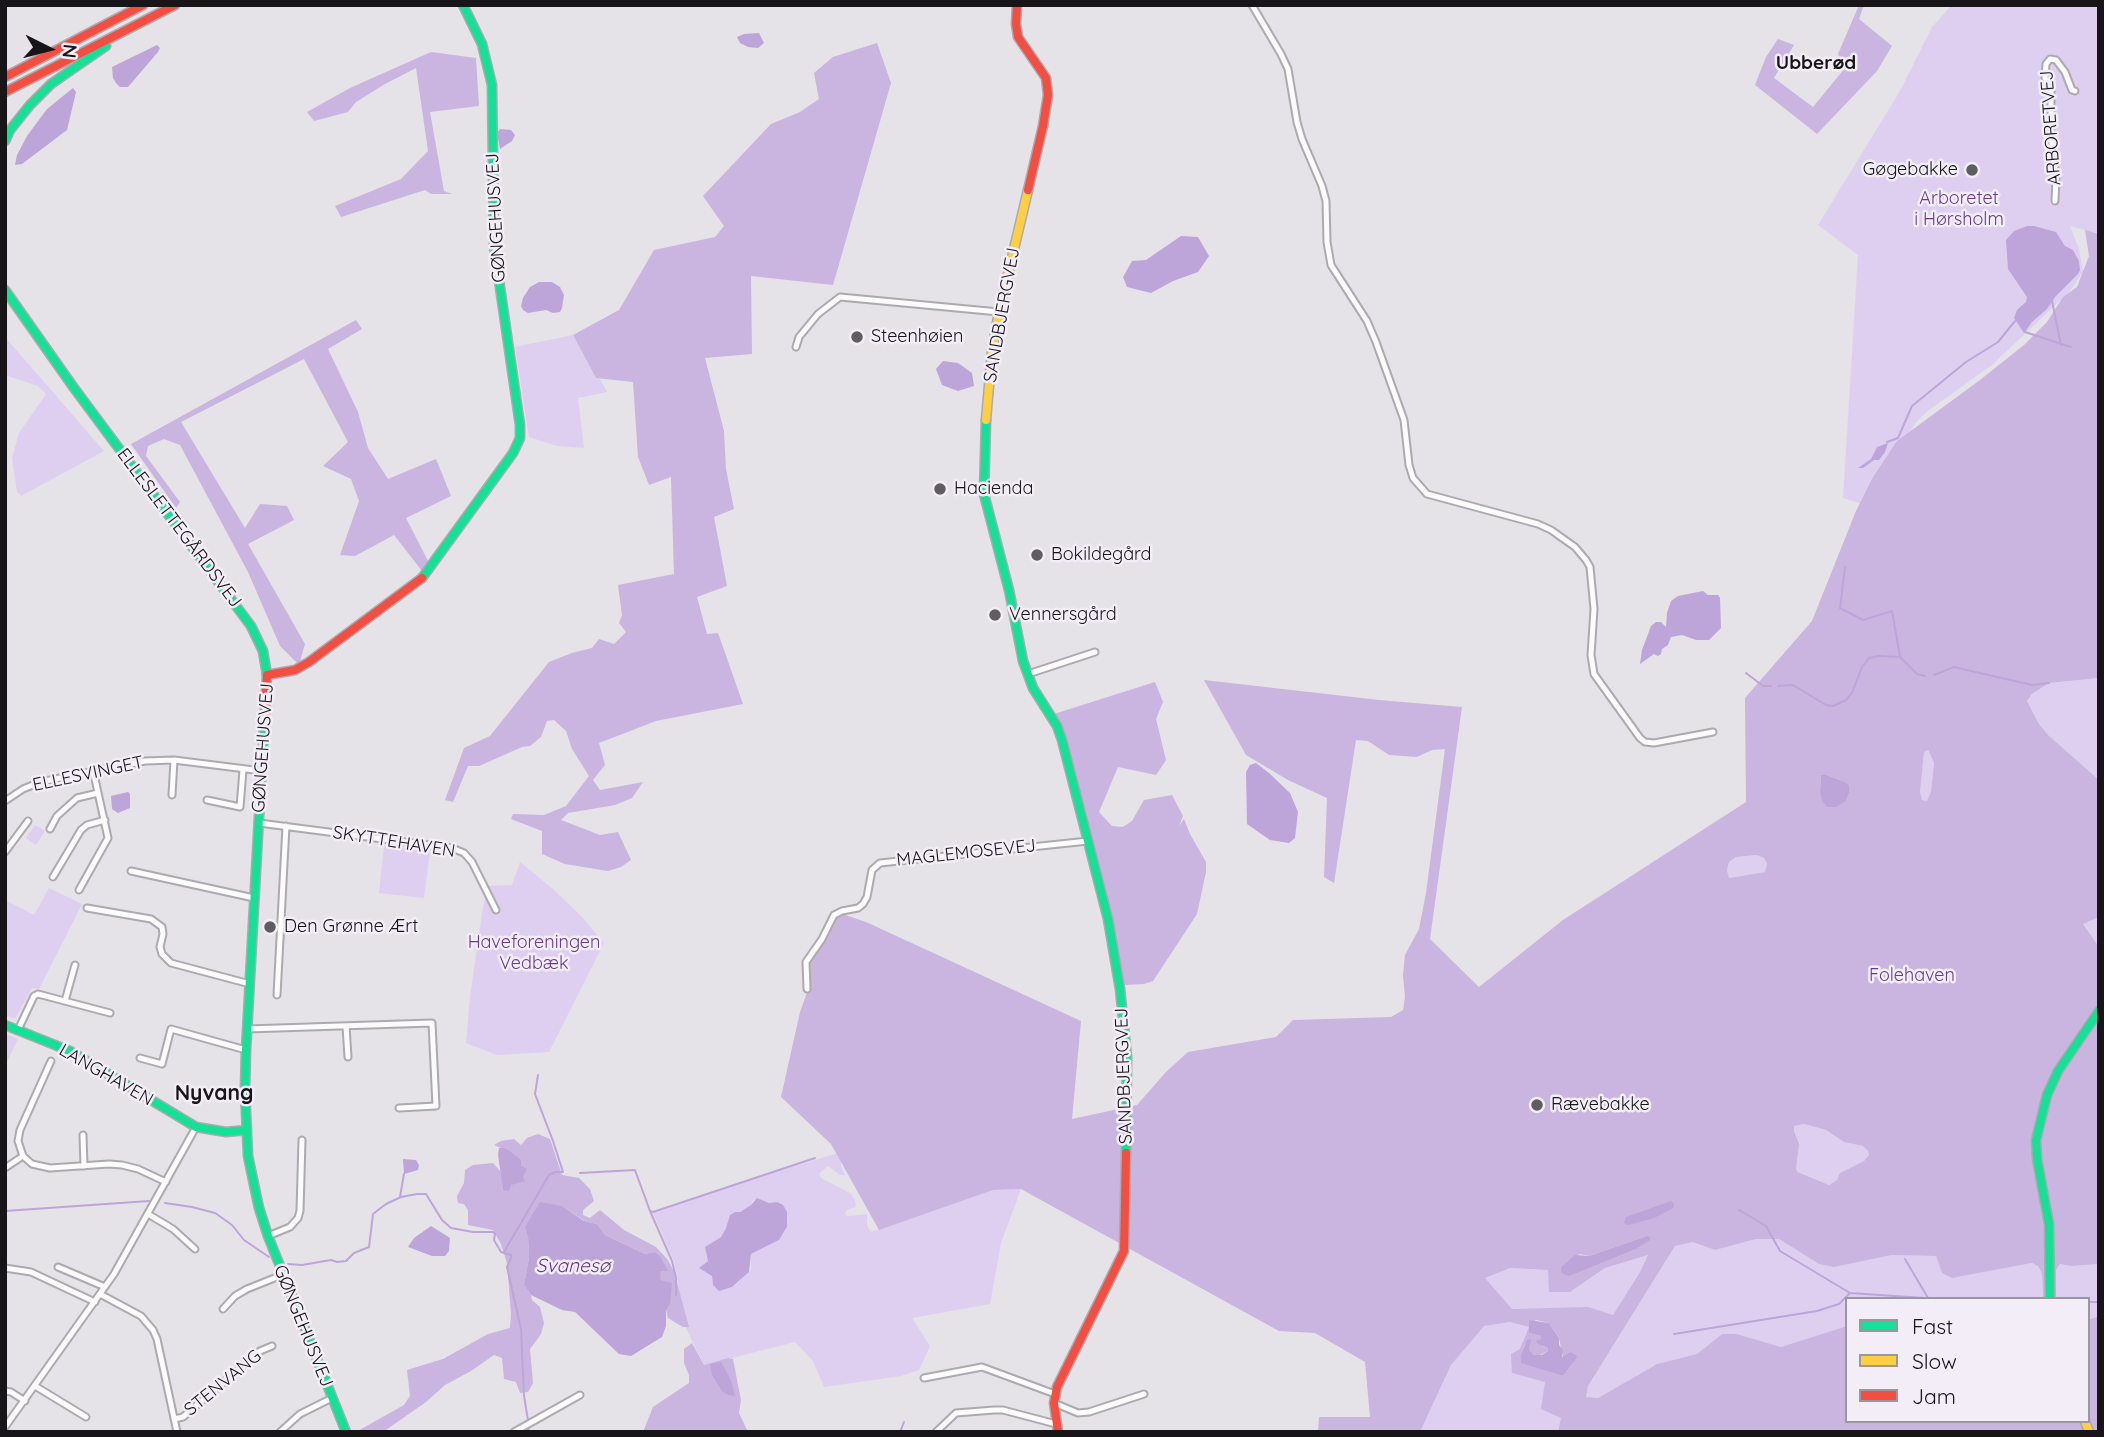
<!DOCTYPE html>
<meta charset="utf-8">
<style>
body{margin:0}
#map{position:relative;width:2104px;height:1437px;overflow:hidden;background:#e5e2e8;font-family:Quicksand,sans-serif}
canvas{display:block}
.frame{position:absolute;inset:0;border:7px solid #171518;pointer-events:none}
.legend{position:absolute;left:1845px;top:1297px;width:245px;height:126px;box-sizing:border-box;background:#f2edf7;border:2px solid #9a979e;margin:0;padding:9px 12px;list-style:none;font-size:21px;color:#171518}
.legend li{display:flex;align-items:center;gap:14px;height:35px}
.legend b{width:35px;border:2px solid #9a979e}
.north{position:absolute;left:14px;top:14px;width:70px;height:70px;-webkit-text-stroke:5px #f2edf7;paint-order:stroke;rotate:96deg;font-size:19px;font-weight:700;line-height:28px;text-align:center;color:#171518}
.north::after{content:'';display:block;margin:auto;width:24px;height:32px;background:#171518;clip-path:polygon(50% 0,100% 100%,50% 72%,0 100%)}
</style>
<div id="map">
<canvas width="2104" height="1437"></canvas>
<div class="frame"></div>
<ul class="legend">
<li><b style="height:9px;background:#16e098"></b>Fast</li>
<li><b style="height:9px;background:#ffcf43"></b>Slow</li>
<li><b style="height:9px;background:#f24e42"></b>Jam</li>
</ul>
<div class="north">N</div>
</div>
<script>
const ctx = document.querySelector('canvas').getContext('2d');
ctx.lineJoin = 'round';
function fill(path, color) {
  ctx.fillStyle = color;
  ctx.fill(path, 'evenodd');
}
function toPath(rows) {
  const path = new Path2D();
  for (const r of rows) {
    path.moveTo(r[0], r[1]);
    for (let i = 2; i < r.length; i += 2) path.lineTo(r[i], r[i + 1]);
  }
  return path;
}
function strokePath(path, color, width, dash) {
  ctx.strokeStyle = color;
  ctx.lineWidth = width;
  ctx.lineCap = dash ? 'butt' : 'round';
  ctx.setLineDash(dash || []);
  ctx.stroke(path);
}
function label(font, color, halo, rows, align = 'center') {
  ctx.font = font + ' Quicksand,sans-serif';
  ctx.lineWidth = 5;
  ctx.setLineDash([]);
  ctx.textBaseline = 'middle';
  ctx.strokeStyle = halo;
  ctx.fillStyle = color;
  for (const [text, x, y, turn = 0] of rows) {
    ctx.save();
    ctx.translate(x, y);
    ctx.rotate((+turn || 0) * Math.PI / 180);
    ctx.textAlign = isNaN(turn) ? turn : align;
    if (halo) ctx.strokeText(text, 0, 0);
    ctx.fillText(text, 0, 0);
    ctx.restore();
  }
}
fill(toPath([
 [1952,5,2099,5,2099,234,2070,226,2079,249,2083,272,2070,291,1992,365,1929,410,1916,422,1866,505,1843,498,1858,255,1818,225,1900,91,1932,27],
 [573,335,596,378,600,379,607,392,578,398,584,448,557,446,529,437,515,347],
 [5,337,104,451,21,496,17,492,12,458,19,433,46,394,38,386,5,375],
 [2099,678,2099,780,2048,735,2039,724,2027,701,2032,694,2049,683],
 [1927,749,1934,763,1931,793,1927,801,1922,800,1920,792,1924,752],
 [35,825,45,831,36,845,26,838],
 [384,846,430,851,424,898,379,893],
 [1757,855,1764,858,1767,864,1765,872,1729,878,1727,870,1729,862,1736,857],
 [520,862,553,889,582,917,604,943,549,1052,497,1055,466,1043,470,997,483,907,488,886,512,885],
 [49,888,82,904,39,989,32,988,15,1019,5,1015,5,900,34,915],
 [2099,917,2099,947,2083,924],
 [5,1034,18,1039,5,1066],
 [1804,1124,1826,1130,1844,1142,1863,1146,1868,1151,1869,1156,1864,1161,1840,1173,1837,1180,1829,1185,1799,1172,1796,1169,1794,1126],
 [842,1152,841,1166,845,1175,840,1175,828,1166,819,1174,821,1178,850,1193,855,1200,856,1207,847,1210,845,1214,847,1216,867,1214,867,1226,871,1232,993,1190,1021,1189,1001,1243,990,1304,912,1318,930,1346,919,1370,901,1376,824,1387,813,1361,795,1342,704,1365,686,1328,674,1261,653,1213,771,1173],
 [753,1200,769,1203,777,1202,787,1227,783,1235,779,1240,751,1254,751,1270,735,1285,732,1287,713,1285,712,1275,703,1271,709,1260,705,1247,721,1237,726,1228,730,1215,735,1212,740,1212,751,1205],
 [1756,1239,1779,1239,1819,1264,1834,1267,1892,1255,1936,1256,1942,1273,1952,1278,2032,1263,2038,1266,2042,1274,2043,1299,1847,1299,1847,1326,1781,1347,1737,1334,1722,1334,1697,1354,1657,1364,1598,1398,1586,1398,1588,1386,1675,1246,1693,1242,1715,1250],
 [1648,1255,1640,1272,1613,1315,1588,1308,1512,1309,1484,1278,1510,1268,1548,1270,1570,1292,1605,1268],
 [2060,1264,2071,1266,2099,1264,2099,1316,2088,1320,2088,1299,2056,1299,2056,1270],
 [1511,1322,1529,1327,1545,1382,1561,1418,1558,1432,1420,1432,1451,1365,1484,1325]
]), '#decff0');
fill(toPath([
 [1859,5,1864,5,1859,19,1892,46,1877,71,1817,134,1755,85,1766,57,1778,39,1794,45,1774,78,1813,107,1845,68,1838,54],
 [877,43,891,83,833,285,751,276,752,354,705,358,724,431,726,469,734,509,714,517,727,586,697,597,707,634,718,633,743,704,656,721,599,743,605,765,593,780,600,790,643,782,632,798,615,805,568,813,561,820,600,835,618,832,631,860,621,867,608,871,565,864,542,854,542,831,511,819,513,814,544,815,566,806,589,776,572,749,566,731,554,720,547,721,541,737,530,746,522,747,479,766,468,766,453,802,445,800,464,748,490,736,549,662,572,653,592,648,599,639,614,644,626,632,619,623,622,615,618,585,674,574,671,477,649,485,638,457,633,382,596,378,573,335,619,310,654,250,715,237,724,226,703,196,771,124,800,112,819,99,814,73,833,57],
 [431,52,476,58,479,106,430,112,444,191,452,194,431,194,425,190,341,217,335,206,401,179,428,151,416,68,385,84,356,102,348,112,314,121,307,112,350,88],
 [2085,230,2099,234,2099,678,2049,683,2032,694,2027,701,2039,724,2048,735,2099,780,2099,917,2083,924,2099,947,2099,1264,2071,1266,2060,1264,2056,1270,2056,1299,2043,1299,2042,1274,2038,1266,2032,1263,1952,1278,1942,1273,1936,1256,1892,1255,1834,1267,1819,1264,1779,1239,1756,1239,1715,1250,1693,1242,1675,1246,1588,1386,1586,1397,1598,1398,1657,1364,1697,1354,1722,1334,1737,1334,1781,1347,1847,1326,1847,1421,2088,1421,2088,1320,2099,1316,2099,1432,1558,1432,1561,1418,1541,1409,1545,1382,1512,1373,1511,1354,1520,1349,1529,1327,1510,1322,1484,1326,1451,1365,1420,1432,1318,1432,1319,1417,1370,1417,1365,1362,1315,1333,1279,1331,1021,1189,993,1190,879,1230,831,1144,781,1097,800,1012,808,990,808,963,822,944,839,913,866,922,1081,1021,1072,1119,1137,1105,1166,1072,1188,1052,1276,1037,1293,1020,1391,1017,1403,1010,1405,997,1403,975,1405,955,1419,929,1426,893,1445,749,1432,750,1417,757,1389,755,1368,741,1356,740,1334,883,1324,877,1327,798,1288,780,1246,755,1204,680,1379,700,1462,707,1430,939,1479,987,1563,920,1746,802,1745,698,1812,621,1856,511,1873,477,1897,441,1980,380,2024,345,2047,322,2063,297,2077,287,2089,256],
 [1928,750,1934,763,1931,792,1927,801,1922,800,1920,792,1924,752],
 [1821,775,1827,775,1845,782,1849,793,1846,801,1820,791],
 [1757,855,1764,858,1767,864,1765,872,1729,878,1727,870,1729,862,1736,857],
 [1804,1124,1826,1130,1844,1142,1863,1146,1868,1151,1869,1155,1864,1161,1840,1173,1837,1180,1829,1185,1798,1172,1796,1169,1799,1144,1794,1131,1794,1126],
 [1647,1236,1634,1250,1570,1276,1561,1267,1580,1254,1589,1256],
 [1648,1255,1640,1272,1613,1315,1588,1307,1512,1309,1485,1278,1510,1268,1548,1270,1549,1292,1570,1292,1605,1268],
 [1536,1320,1549,1323,1554,1330,1559,1338,1563,1357,1570,1352,1573,1363,1563,1376,1521,1362,1521,1354,1524,1345,1530,1340,1529,1350,1531,1353,1538,1356,1548,1351,1548,1348,1542,1346,1541,1336,1529,1333,1530,1325],
 [356,320,362,329,328,349,358,412,368,448,388,479,436,459,451,496,406,518,429,563,422,571,394,535,355,556,340,555,359,501,351,479,323,466,348,442,304,359,181,422,245,528,260,504,287,506,294,520,248,544,305,644,299,665,280,646,248,572,180,445,164,439,148,446,146,456,180,502,176,508,131,444],
 [1155,682,1163,702,1156,719,1166,760,1156,775,1118,767,1099,812,1112,826,1123,827,1132,821,1144,800,1172,795,1183,816,1179,826,1184,819,1190,834,1206,862,1206,872,1197,914,1153,981,1144,984,1124,985,1105,887,1087,827,1061,724,1054,714],
 [538,1134,550,1139,562,1175,579,1178,590,1189,594,1201,583,1210,583,1215,590,1218,600,1210,624,1230,656,1247,667,1259,674,1271,689,1327,683,1327,668,1318,659,1280,661,1271,667,1271,654,1252,645,1254,605,1235,597,1224,585,1221,562,1206,528,1236,529,1258,524,1285,531,1295,532,1300,540,1307,544,1323,541,1334,530,1349,533,1383,528,1392,520,1393,516,1382,504,1379,502,1358,494,1355,471,1371,445,1385,426,1402,383,1432,356,1432,404,1405,410,1396,407,1370,443,1359,488,1334,510,1328,511,1314,507,1263,501,1244,493,1230,468,1225,468,1210,464,1204,458,1203,457,1196,464,1183,465,1170,473,1165,493,1163,501,1172,503,1190,523,1177,520,1160,513,1153,494,1145,501,1141,514,1139,521,1145,527,1138],
 [692,1343,704,1365,728,1358,733,1359,741,1400,739,1413,748,1432,643,1432,653,1407,689,1383,689,1375,684,1363,684,1349]
]), '#c9b5df');
fill(toPath([
 [759,33,764,43,758,48,748,47,740,43,737,37,744,34],
 [157,45,160,48,158,52,128,87,120,87,116,83,113,78,112,67],
 [73,88,76,92,67,130,22,164,15,165,17,155,27,136,47,109],
 [500,129,511,130,515,135,512,141,500,149,497,133],
 [2027,226,2034,226,2056,232,2065,246,2073,250,2079,261,2080,270,2078,274,2055,297,2047,309,2032,322,2024,333,2014,318,2017,310,2026,302,2027,297,2008,269,2006,240,2014,231],
 [1181,236,1198,237,1209,256,1198,272,1173,281,1151,293,1127,287,1123,277,1132,261,1146,260],
 [539,282,552,282,560,287,564,295,562,308,560,312,553,313,546,310,528,313,523,310,521,306,523,298,530,287],
 [943,361,958,363,972,373,974,386,958,391,942,385,936,369],
 [1888,443,1885,452,1879,460,1874,460,1863,468,1858,468,1871,459,1877,447],
 [1703,591,1708,595,1718,595,1720,598,1721,628,1709,640,1696,640,1682,635,1671,637,1668,645,1662,649,1661,654,1658,656,1654,654,1640,664,1642,650,1651,626,1656,622,1661,622,1666,627,1667,613,1671,601,1678,596],
 [1256,763,1269,773,1290,793,1298,812,1295,838,1289,843,1270,840,1247,824,1246,772,1250,765],
 [1821,775,1827,775,1845,782,1849,786,1849,793,1846,801,1836,807,1827,807,1822,800,1820,791],
 [128,792,130,794,130,808,118,813,112,809,111,796],
 [499,1148,504,1148,513,1153,521,1160,521,1166,527,1169,523,1177,525,1181,511,1185,509,1191,503,1190,498,1155],
 [403,1159,416,1160,419,1165,418,1170,404,1174],
 [757,1198,769,1203,777,1202,783,1205,787,1212,787,1227,779,1240,751,1254,749,1272,732,1287,719,1291,713,1285,712,1276,699,1268,708,1261,705,1247,721,1237,726,1228,730,1215,735,1212,740,1212,751,1205],
 [1671,1201,1674,1204,1673,1208,1654,1218,1628,1225,1624,1223,1626,1217],
 [540,1202,562,1206,584,1221,597,1224,605,1235,645,1254,654,1252,660,1256,668,1271,661,1271,660,1280,672,1283,670,1304,666,1310,666,1326,662,1337,631,1356,619,1354,575,1312,562,1310,531,1295,524,1285,529,1258,528,1236,525,1227],
 [431,1226,450,1238,449,1251,445,1256,432,1256,408,1247,414,1238],
 [1647,1236,1650,1237,1650,1240,1634,1250,1570,1276,1565,1275,1561,1272,1561,1267,1575,1255,1589,1256],
 [1529,1320,1549,1323,1559,1338,1559,1345,1563,1350,1562,1357,1570,1352,1576,1355,1577,1357,1573,1363,1563,1376,1521,1363,1521,1354,1527,1340,1531,1339,1529,1350,1534,1355,1542,1355,1548,1351,1548,1348,1538,1344,1536,1341,1541,1339,1541,1336,1529,1333],
 [721,1362,731,1380,735,1396,728,1395,722,1391,712,1375,710,1364]
]), '#bea5d9');
strokePath(toPath([
 [2052,301,2061,345],
 [2025,332,2071,347],
 [1887,442,1898,438,1912,406,1966,362,1998,342,2015,321],
 [1845,567,1840,608,1863,620,1892,611,1900,657,1917,674,1925,676],
 [1746,673,1763,686,1771,686],
 [1934,675,1954,667,2032,685,2049,683],
 [1778,686,1793,685,1826,705,1833,706,1846,700,1852,693,1862,667,1869,658,1879,656,1898,657],
 [580,1173,635,1170,650,1211,653,1212,815,1158],
 [400,1197,404,1174],
 [165,1203,192,1207,215,1213,232,1225,244,1240,269,1257],
 [1739,1210,1766,1226,1780,1251,1850,1293,1939,1299],
 [5,1211,149,1201],
 [650,1211,672,1261,676,1278,676,1295],
 [504,1252,549,1175,555,1172,563,1172,553,1141,535,1094,538,1075],
 [1905,1259,1928,1298],
 [288,1264,302,1265,331,1260,337,1262,346,1261,354,1253,369,1247,373,1214,386,1204,401,1197,417,1194,426,1194,442,1220,451,1228,473,1232,493,1232,495,1234,494,1240,501,1252,511,1255,511,1258,507,1267,521,1329,524,1396,528,1420],
 [2088,1302,2099,1302],
 [1674,1334,1817,1311,1839,1304,1850,1293],
 [528,1427,529,1432],
 [900,1432,904,1422]
]), '#bea5d9', 2);
const street = toPath([
 [1252,5,1281,54,1288,69,1297,122,1302,139,1322,186,1326,201,1327,242,1331,265,1367,321,1376,342,1404,420,1409,465,1413,478,1427,494,1538,524,1551,530,1575,547,1586,560,1590,567,1594,609,1591,655,1594,674,1640,738,1645,742,1654,743,1713,732],
 [2055,201,2056,178,2051,136,2051,88,2045,78,2046,64,2050,59,2056,60,2065,72,2072,90,2075,91],
 [796,347,799,337,818,314,840,297,999,312],
 [1028,674,1095,652],
 [172,795,174,760],
 [207,800,240,807,243,770],
 [5,801,23,789,40,782,145,761,174,760,262,771],
 [259,823,452,848,464,853,472,862,496,910],
 [50,829,57,816,77,798,98,793],
 [5,852,28,821],
 [131,871,254,898],
 [53,877,81,830,87,825,105,820],
 [79,890,108,838,93,770],
 [87,908,151,919,162,927,163,934,160,947,162,954,171,963,250,984],
 [807,989,806,962,822,939,834,915,842,911,858,908,863,904,867,897,872,870,880,863,1088,841],
 [277,995,286,826],
 [65,1001,75,965],
 [346,1026,348,1057],
 [247,1029,432,1023,436,1106,399,1108],
 [18,1030,34,996,38,994,110,1013],
 [140,1058,162,1064,171,1029,246,1050],
 [51,1061,20,1130,18,1141,23,1156,32,1164,50,1168,109,1164,122,1165,138,1169,166,1182],
 [83,1135,84,1166],
 [5,1168,23,1156],
 [148,1214,173,1229,195,1249],
 [268,1236,290,1227,298,1218,300,1211,302,1140],
 [58,1267,105,1287],
 [5,1268,31,1272,95,1302],
 [100,1294,141,1316,153,1330,157,1339,177,1432],
 [223,1309,235,1296,247,1289,282,1275],
 [924,1378,982,1367,1055,1394],
 [35,1386,86,1417],
 [5,1391,11,1392,25,1401],
 [1054,1403,1078,1413,1089,1412,1144,1394],
 [174,1419,183,1417,260,1351,272,1346],
 [5,1427,114,1274,196,1127],
 [280,1432,300,1414,332,1398],
 [514,1432,580,1395],
 [936,1432,956,1413,994,1410,1003,1410,1056,1424]
]);
const fast = toPath([
 [5,141,10,130,30,105,51,84,106,46],
 [5,290,74,388],
 [74,388,251,626,263,651,267,675],
 [986,420,984,494,1009,590,1023,661,1033,688,1057,726,1062,740,1108,919,1120,989,1127,1057,1126,1153],
 [422,578,513,453,520,438,520,425,494,246,492,85,482,44,463,5],
 [264,727,246,1050,245,1090,248,1156,259,1208,268,1236,346,1432],
 [5,1025,70,1051,196,1127,226,1132,247,1130],
 [2050,1299,2049,1224,2037,1159,2036,1140,2047,1095,2058,1071,2099,1011]
]);
const slow = toPath([
 [986,420,992,351,999,312,1028,190],
 [2085,1421,2089,1432]
]);
const jam = toPath([
 [1017,5,1016,24,1018,37,1046,78,1048,95,1043,126,1028,190],
 [5,77,143,5],
 [5,92,175,5],
 [264,727,267,675,295,670,309,662,422,578],
 [1058,1432,1054,1403,1057,1387,1124,1251,1126,1153]
]);
strokePath(street, '#acaaae', 9);
strokePath(fast, '#acaaae', 11);
strokePath(slow, '#acaaae', 11);
strokePath(jam, '#acaaae', 11);
strokePath(street, '#fbfbfc', 5);
strokePath(fast, '#16e098', 8);
strokePath(slow, '#ffcf43', 8);
strokePath(jam, '#f24e42', 8);
for (const [x, y, r, color] of [
 [1972,170,7,"#5f5d61"],
 [857,337,7,"#5f5d61"],
 [940,489,7,"#5f5d61"],
 [1037,555,7,"#5f5d61"],
 [995,615,7,"#5f5d61"],
 [270,927,7,"#5f5d61"],
 [1537,1105,7,"#5f5d61"]
]) {
  const dot = new Path2D();
  dot.arc(x, y, r, 0, 2 * Math.PI);
  ctx.fillStyle = color;
  ctx.fill(dot);
  strokePath(dot, '#f2edf7', 2.5);
}
label('18px', '#171518', '#f2edf7', [
 ["ARBORETVEJ",2051,128,-94],
 ["GØNGEHUSVEJ",496,218,-93],
 ["SANDBJERGVEJ",1002,315,-80],
 ["ELLESLETTEGÅRDSVEJ",179,528,53],
 ["GØNGEHUSVEJ",263,748,-86],
 ["ELLESVINGET",88,774,-12],
 ["SKYTTEHAVEN",394,842,9],
 ["MAGLEMOSEVEJ",966,853,-6],
 ["LANGHAVEN",106,1075,30],
 ["SANDBJERGVEJ",1124,1076,-92],
 ["GØNGEHUSVEJ",303,1326,68],
 ["STENVANG",223,1383,-39]
]);
label('18px', '#171518', '#f2edf7', [
 ["Gøgebakke",1958,170,"right"],
 ["Steenhøien",871,337],
 ["Hacienda",954,489],
 ["Bokildegård",1051,555],
 ["Vennersgård",1009,615],
 ["Den Grønne Ært",284,927],
 ["Rævebakke",1551,1105]
], 'left');
label('18px', '#673b90', '#f2edf7', [
 ["Arboretet",1959,199],
 ["i Hørsholm",1959,220],
 ["Haveforeningen",534,943],
 ["Vedbæk",534,964],
 ["Folehaven",1912,976]
]);
label('bold 19px', '#171518', '#f2edf7', [
 ["Ubberød",1816,63]
]);
label('italic 19px', '#65388d', '#f2edf7', [
 ["Svanesø",573,1266]
]);
label('bold 21px', '#171518', '#f2edf7', [
 ["Nyvang",214,1094]
]);
</script>
